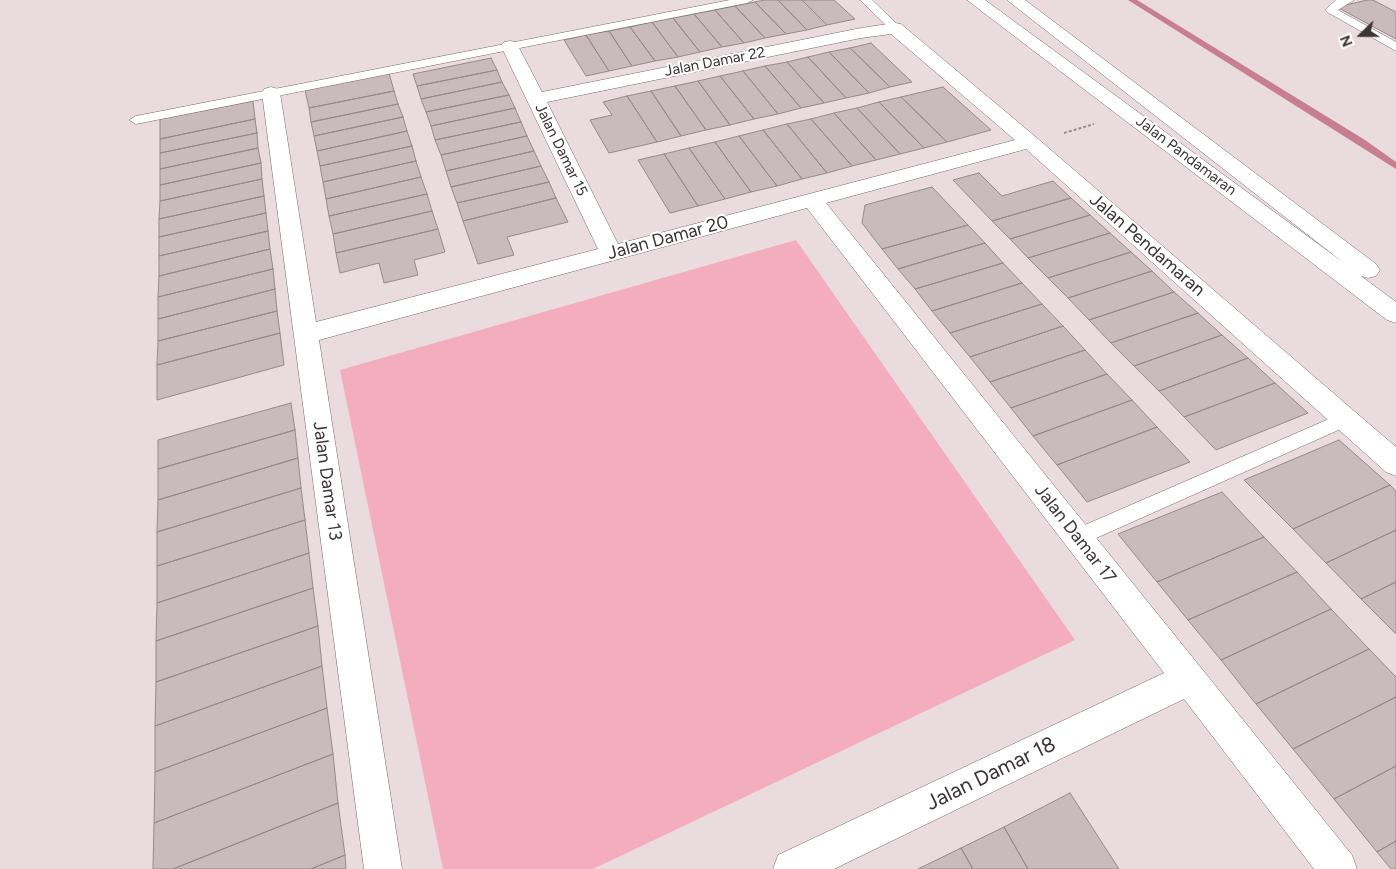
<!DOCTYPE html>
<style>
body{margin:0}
#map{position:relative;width:1396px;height:869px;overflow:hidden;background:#eadbde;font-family:Figtree,sans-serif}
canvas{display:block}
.north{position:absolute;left:1336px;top:10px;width:50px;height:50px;-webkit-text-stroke:4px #fff;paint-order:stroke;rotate:248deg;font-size:14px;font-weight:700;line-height:20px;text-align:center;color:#3a3436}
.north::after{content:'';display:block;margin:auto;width:18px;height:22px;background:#3a3436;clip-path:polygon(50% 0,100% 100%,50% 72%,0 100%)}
</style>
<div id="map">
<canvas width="1396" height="869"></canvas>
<div class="north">N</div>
</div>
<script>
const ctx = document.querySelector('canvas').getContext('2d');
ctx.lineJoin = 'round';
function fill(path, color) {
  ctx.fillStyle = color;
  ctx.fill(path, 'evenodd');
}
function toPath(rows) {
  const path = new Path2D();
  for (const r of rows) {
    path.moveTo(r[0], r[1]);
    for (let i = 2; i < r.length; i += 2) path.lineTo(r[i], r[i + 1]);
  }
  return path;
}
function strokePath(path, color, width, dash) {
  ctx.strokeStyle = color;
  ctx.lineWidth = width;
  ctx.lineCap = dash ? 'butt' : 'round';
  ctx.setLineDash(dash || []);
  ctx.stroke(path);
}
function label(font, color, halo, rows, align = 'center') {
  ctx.font = font + ' Figtree,sans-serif';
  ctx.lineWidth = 4;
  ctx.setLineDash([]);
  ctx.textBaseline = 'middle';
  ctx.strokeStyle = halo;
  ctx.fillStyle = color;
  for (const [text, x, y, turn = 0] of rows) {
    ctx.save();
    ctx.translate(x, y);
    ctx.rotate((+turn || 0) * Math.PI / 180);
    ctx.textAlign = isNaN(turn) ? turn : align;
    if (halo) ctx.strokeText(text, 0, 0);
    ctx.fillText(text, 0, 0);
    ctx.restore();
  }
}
fill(toPath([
 [796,240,1075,640,593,869,443,869,340,370]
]), '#f4adbe');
fill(toPath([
 [1128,0,1137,0,1365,140,1396,162,1396,169,1128,0]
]), '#c77e91');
const building = toPath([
 [765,0,778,0,807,30,786,34,755,2,765,0],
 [778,0,802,0,827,25,807,30,778,0],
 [802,0,834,0,855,19,827,25,802,0],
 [1367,0,1373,0,1396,12,1396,39,1337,7,1367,0],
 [755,2,786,34,765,38,735,6,755,2],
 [735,6,765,38,744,43,715,10,735,6],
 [715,10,744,43,722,47,694,14,715,10],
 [694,14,722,47,700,52,673,18,694,14],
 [673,18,700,52,678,57,652,22,673,18],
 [652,22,678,57,655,61,630,27,652,22],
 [630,27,655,61,632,66,609,31,630,27],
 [609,31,632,66,609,71,586,35,609,31],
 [586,35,609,71,586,76,564,40,586,35],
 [871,43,912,82,890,87,850,48,871,43],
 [850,48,890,87,869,93,829,52,850,48],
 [829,52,869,93,846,98,808,57,829,52],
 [808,57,846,98,824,103,787,62,808,57],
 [491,58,497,70,417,86,413,74,491,58],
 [787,62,824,103,801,108,765,66,787,62],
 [765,66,801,108,778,114,743,71,765,66],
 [497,70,502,82,421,99,417,86,497,70],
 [743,71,778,114,754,119,720,76,743,71],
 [389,73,394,91,309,108,305,90,389,73],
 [720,76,754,119,730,125,698,81,720,76],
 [698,81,730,125,706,130,675,86,698,81],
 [502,82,509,95,426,112,421,99,502,82],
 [675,86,706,130,681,136,651,91,675,86],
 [943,87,991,130,947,142,901,97,943,87],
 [394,91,398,104,311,122,309,108,394,91],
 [651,91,681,136,657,142,627,96,651,91],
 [509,95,515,108,431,126,426,112,509,95],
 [627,96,657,142,609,153,590,120,612,115,603,102,627,96],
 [901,97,947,142,924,148,879,102,901,97],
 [253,101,255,119,160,139,160,119,253,101],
 [879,102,924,148,900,154,857,108,879,102],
 [398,104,403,117,314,136,311,122,398,104],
 [515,108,521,122,435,140,431,126,515,108],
 [857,108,900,154,876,160,834,113,857,108],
 [834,113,876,160,852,166,811,119,834,113],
 [403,117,407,131,317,151,314,136,403,117],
 [255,119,257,133,160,153,160,139,255,119],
 [811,119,852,166,827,173,787,124,811,119],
 [521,122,527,136,441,155,435,140,521,122],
 [787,124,827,173,802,179,763,130,787,124],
 [763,130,802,179,777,186,739,136,763,130],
 [407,131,412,146,320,166,317,151,407,131],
 [257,133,258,148,160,169,160,153,257,133],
 [527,136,534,151,446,171,441,155,527,136],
 [739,136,777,186,751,192,715,142,739,136],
 [715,142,751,192,725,199,689,148,715,142],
 [412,146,416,161,323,182,320,166,412,146],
 [258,148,261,163,160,185,160,169,258,148],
 [689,148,725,199,698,206,664,154,689,148],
 [534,151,541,166,451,187,446,171,534,151],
 [664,154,698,206,670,213,638,160,664,154],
 [416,161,421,177,326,199,323,182,416,161],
 [261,163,262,179,160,201,160,185,261,163],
 [541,166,549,182,457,203,451,187,541,166],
 [979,173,1002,196,1053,181,1071,198,992,221,953,180,979,173],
 [421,177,427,194,329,216,326,199,421,177],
 [262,179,264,196,159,219,160,201,262,179],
 [549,182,556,198,463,221,457,203,549,182],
 [932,187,968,225,882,249,862,223,865,205,932,187],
 [427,194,432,211,333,234,329,216,427,194],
 [264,196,266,213,159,237,159,219,264,196],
 [556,198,568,222,507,237,514,255,478,264,463,221,556,198],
 [1071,198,1090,215,1010,239,992,221,1071,198],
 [432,211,438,229,336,253,333,234,432,211],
 [266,213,268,231,159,256,159,237,266,213],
 [1090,215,1110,233,1028,258,1010,239,1090,215],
 [968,225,985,243,898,269,882,249,968,225],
 [438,229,445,252,414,260,418,275,384,283,379,263,340,273,336,253,438,229],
 [268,231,270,249,159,276,159,256,268,231],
 [1110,233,1131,252,1048,278,1028,258,1110,233],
 [985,243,1003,263,915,289,898,269,985,243],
 [270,249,273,269,158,297,159,276,270,249],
 [1131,252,1152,271,1068,298,1048,278,1131,252],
 [1003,263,1022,283,932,311,915,289,1003,263],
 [273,269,275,289,158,319,158,297,273,269],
 [1152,271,1174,292,1089,320,1068,298,1152,271],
 [1022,283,1042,304,950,333,932,311,1022,283],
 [275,289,277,311,158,341,158,319,275,289],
 [1174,292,1198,313,1111,343,1089,320,1174,292],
 [1042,304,1063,326,970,357,950,333,1042,304],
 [277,311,280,333,157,365,158,341,277,311],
 [1198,313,1222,335,1134,366,1111,343,1198,313],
 [1063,326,1085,350,990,382,970,357,1063,326],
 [280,333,284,365,157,400,157,365,280,333],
 [1222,335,1248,358,1159,391,1134,366,1222,335],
 [1085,350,1107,374,1011,408,990,382,1085,350],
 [1248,358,1275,383,1184,417,1159,391,1248,358],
 [1107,374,1132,400,1033,436,1011,408,1107,374],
 [1275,383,1308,413,1216,450,1184,417,1275,383],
 [1132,400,1157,427,1057,465,1033,436,1132,400],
 [291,403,295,430,158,469,158,440,291,403],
 [1157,427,1190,462,1087,502,1057,465,1157,427],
 [295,430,298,458,158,500,158,469,295,430],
 [1339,440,1390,485,1293,529,1244,480,1339,440],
 [298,458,301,488,157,532,158,500,298,458],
 [1390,485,1396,491,1396,530,1326,563,1293,529,1390,485],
 [301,488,305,520,157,566,157,532,301,488],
 [1222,492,1264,537,1157,582,1118,534,1222,492],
 [305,520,309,553,157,603,157,566,305,520],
 [1396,530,1396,582,1361,599,1326,563,1396,530],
 [1264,537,1297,572,1188,620,1157,582,1264,537],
 [309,553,313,588,156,641,157,603,309,553],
 [1297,572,1331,609,1221,660,1188,620,1297,572],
 [1396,582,1396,634,1361,599,1396,582],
 [313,588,318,626,156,682,156,641,313,588],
 [1331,609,1369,649,1256,704,1221,660,1331,609],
 [318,626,322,666,155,726,156,682,318,626],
 [1369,649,1396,677,1396,697,1293,749,1256,704,1369,649],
 [322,666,327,708,155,772,155,726,322,666],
 [1396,697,1396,766,1334,799,1293,749,1396,697],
 [327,708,333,754,154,823,155,772,327,708],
 [333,754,338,803,173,869,153,869,154,823,333,754],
 [1396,766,1396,841,1377,852,1334,799,1396,766],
 [1070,793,1119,869,1028,869,1004,827,1070,793],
 [338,803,345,855,311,869,173,869,338,803],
 [1004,827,1028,869,973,869,961,848,1004,827],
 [1396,841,1396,869,1391,869,1377,852,1396,841],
 [961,848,973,869,918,869,961,848],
 [345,855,346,869,311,869,345,855]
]);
fill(building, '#c9babd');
strokePath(building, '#96888b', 1);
const lane = toPath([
 [730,0,753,0,747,3,136,124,129,120,136,116,730,0],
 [860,0,872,0,899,26,901,28,899,30,891,30,860,0],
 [1336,0,1354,0,1338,10,1396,42,1396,51,1327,12,1325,10,1327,8,1336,0],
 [1345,412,1352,414,1354,419,1352,424,1085,543,1078,546,1071,543,1068,537,1071,531,1345,412]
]);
const street = toPath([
 [895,23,901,24,1037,138,1396,447,1396,476,1386,472,1026,149,826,203,1352,855,1357,869,1314,869,1184,699,834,869,773,869,778,855,1164,673,807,208,319,340,402,869,364,869,262,93,264,89,271,87,278,89,280,93,316,322,598,249,501,46,504,42,510,41,516,42,542,92,861,28,895,23],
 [891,34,1015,140,618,244,547,102,861,38,891,34]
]);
const secondary = toPath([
 [967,0,985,0,1344,263,1007,0,1025,0,1376,264,1380,270,1376,276,1368,278,1361,276,1396,302,1396,323,1387,320,967,0]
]);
strokePath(lane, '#75686b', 1);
strokePath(street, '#75686b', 1);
strokePath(secondary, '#75686b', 1);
strokePath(toPath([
 [1064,133,1094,124]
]), '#988d90', 2, [3, 2]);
fill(lane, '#fff');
fill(street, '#fff');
fill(secondary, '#fff');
label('15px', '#3a3436', '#fff', [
 ["Jalan Damar 22",715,62,-11],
 ["Jalan Damar 15",561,150,64],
 ["Jalan Pandamaran",1186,156,37]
]);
label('18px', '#3a3436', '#fff', [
 ["Jalan Damar 20",668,238,-15],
 ["Jalan Pendamaran",1147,245,41],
 ["Jalan Damar 13",327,481,82],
 ["Jalan Damar 17",1075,534,52]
]);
label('21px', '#3a3436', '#fff', [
 ["Jalan Damar 18",991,774,-26]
]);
</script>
